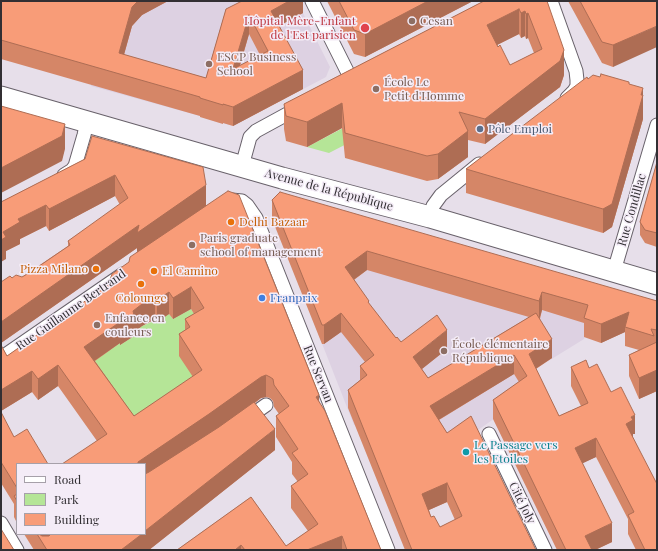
<!DOCTYPE html>
<meta charset="utf-8">
<style>
body{margin:0}
#map{position:relative;width:658px;height:551px;overflow:hidden;background:#e7dfea;font-family:"Playfair Display",serif}
canvas{display:block}
.frame{position:absolute;inset:0;border:2px solid #322f33;pointer-events:none}
.legend{position:absolute;left:16px;top:463px;width:130px;height:72px;box-sizing:border-box;background:#f4ecf7;border:1px solid #a6a0a9;margin:0;padding:5px 7px;list-style:none;font-size:12px;color:#322f33}
.legend li{display:flex;align-items:center;gap:8px;height:20px}
.legend b{width:20px;border:1px solid #a6a0a9}
</style>
<div id="map">
<canvas width="658" height="551"></canvas>
<div class="frame"></div>
<ul class="legend">
<li><b style="height:5px;background:#fff"></b>Road</li>
<li><b style="height:11px;background:#b5e597"></b>Park</li>
<li><b style="height:11px;background:#f89c78"></b>Building</li>
</ul>
</div>
<script>
const ctx = document.querySelector('canvas').getContext('2d');
ctx.lineJoin = 'round';
function fill(path, color) {
  ctx.fillStyle = color;
  ctx.fill(path, 'evenodd');
}
function toPath(rows) {
  const path = new Path2D();
  for (const r of rows) {
    path.moveTo(r[0], r[1]);
    for (let i = 2; i < r.length; i += 2) path.lineTo(r[i], r[i + 1]);
  }
  return path;
}
function strokePath(path, color, width, dash) {
  ctx.strokeStyle = color;
  ctx.lineWidth = width;
  ctx.lineCap = dash ? 'butt' : 'round';
  ctx.setLineDash(dash || []);
  ctx.stroke(path);
}
function label(font, color, halo, rows, align = 'center') {
  ctx.font = font + ' "Playfair Display",serif';
  ctx.lineWidth = 3;
  ctx.setLineDash([]);
  ctx.textBaseline = 'middle';
  ctx.strokeStyle = halo;
  ctx.fillStyle = color;
  for (const [text, x, y, turn = 0] of rows) {
    ctx.save();
    ctx.translate(x, y);
    ctx.rotate((+turn || 0) * Math.PI / 180);
    ctx.textAlign = isNaN(turn) ? turn : align;
    if (halo) ctx.strokeText(text, 0, 0);
    ctx.fillText(text, 0, 0);
    ctx.restore();
  }
}
fill(toPath([
 [85,1,297,1,330,67,326,77,233,126,223,123,223,124,200,116,91,86],
 [399,246,594,302,584,339,529,373,536,389,447,452,354,425,310,313]
]), '#ddd1e2');
fill(toPath([
 [421,87,430,101,329,153,307,147],
 [191,309,204,329,203,392,134,437,84,368,120,343,120,345,134,336,136,330,142,326,154,321,157,321,169,314,173,319]
]), '#b5e597');
const minor = toPath([
 [312,1,351,79],
 [551,1,576,71,577,80,577,86,574,91,567,98],
 [242,166,250,137,256,131,300,107],
 [64,175,72,170,75,166,84,135,87,122],
 [225,204,232,200,242,201,247,205,256,218,388,550],
 [430,217,433,206,441,195,479,164],
 [614,271,657,125],
 [1,358,123,274],
 [246,419,266,405],
 [489,434,545,550],
 [1,523,17,550]
]);
const primary = toPath([
 [1,97,282,178,430,217,657,284]
]);
strokePath(minor, '#68616a', 15);
strokePath(primary, '#68616a', 23);
strokePath(minor, '#fff', 13);
strokePath(primary, '#fff', 21);
fill(toPath([
 [1,1,168,1,142,15,132,26,124,55,206,78,226,9,303,1,303,13,279,26,303,89,233,126,223,123,223,124,200,117,200,116,1,59],
 [249,34,260,55,240,66],
 [327,1,473,1,365,57,354,54],
 [484,1,547,1,564,75,560,87,485,144,468,140,468,157,438,179,427,181,345,158,342,128,307,147,286,141,284,129,284,104],
 [519,34,521,38,525,36,526,39,528,38,534,53,510,65,497,45],
 [568,1,657,1,613,67,602,63],
 [600,77,629,84,643,95,643,119,612,227,603,233,466,193,466,169,588,79],
 [85,159,206,206,319,401,381,550,177,550,251,497,286,546,308,531,291,508,291,486,298,482,292,474,292,462,276,437,276,416,279,414,274,407,273,401,270,398,266,397,261,398,255,403,275,450,149,550,34,550,24,534,145,534,97,441,58,386,38,400,32,392,1,411,1,345,7,356,108,285,129,262,137,253,137,248,1,343,1,282,12,278,22,277,68,246,68,241,120,205,115,196,49,231,46,226,20,239,20,244,6,251,6,259,1,202],
 [191,309,194,314,185,319,185,330,179,334,179,356,193,377,134,416,95,361,120,343,120,345,134,336,134,332,142,326,155,319,157,322,169,314,173,319],
 [657,162,657,247,645,243,640,235,640,222],
 [272,200,657,301,657,392,657,391,639,399,629,376,629,355,639,350,625,346,625,332,601,343,584,337,584,323,542,310,540,319,552,358,536,369,559,416,581,406,571,386,571,367,589,368,611,392,635,434,633,434,633,438,657,550,636,550,628,534,628,519,596,457,582,463,612,542,595,550,557,550,493,419,493,400,519,382,514,374,439,420,447,433,536,550,405,550,348,408,348,390,360,380,360,366,365,362,341,332,324,344,322,344,272,219],
 [367,270,529,317,428,378,422,369,447,349,401,342,396,338,369,304,354,280],
 [447,502,455,520,440,527,431,517,429,510],
 [1,412,17,464,17,523,14,517,14,504,1,483]
]), '#d58667');
fill(toPath([
 [138,1,168,1,142,15,132,26,119,72,119,53,132,7],
 [289,1,303,1,303,13,271,30,271,11],
 [428,1,473,1,365,57,365,34],
 [519,9,519,34,487,50,487,25],
 [525,11,525,36,521,38,521,13],
 [528,13,528,38,526,39,526,14],
 [249,15,249,34,233,88,233,69],
 [657,26,657,47,613,67,613,45],
 [564,50,564,75,560,87,485,144,485,119],
 [303,70,303,89,233,126,233,107],
 [643,88,643,119,612,227,603,233,603,209],
 [342,103,342,128,307,147,307,122],
 [65,124,65,149,62,161,1,193,1,168],
 [468,131,468,157,438,179,438,154],
 [115,175,115,196,49,231,49,209],
 [206,185,206,207,137,254,137,248,1,343,1,322,139,225],
 [46,205,46,226,20,239,20,244,6,251,6,259,1,262,1,240,3,232,18,219],
 [367,251,367,270,345,286,345,267],
 [191,287,191,309,173,319,173,298],
 [169,292,169,314,157,322,157,300],
 [542,292,542,310,539,320,539,301],
 [155,297,155,319,142,326,134,332,134,336,120,345,120,323,133,311,142,304],
 [629,312,625,327,625,332,601,343,601,324],
 [341,313,341,332,324,344,324,325],
 [120,322,120,343,84,368,84,347],
 [447,330,447,349,413,376,413,357],
 [552,339,552,358,529,373,529,354],
 [514,355,514,374,430,425,430,406],
 [58,365,58,386,38,400,38,379],
 [657,370,657,391,639,399,639,378],
 [32,371,32,392,1,411,1,390],
 [266,375,266,397,261,398,209,435,145,478,145,464,138,464,138,462,261,377],
 [319,395,319,416,316,397],
 [635,415,635,434,633,434,633,439,626,424,631,417],
 [275,429,275,450,149,550,121,550,142,534,145,534,145,531],
 [596,438,596,457,575,467,575,448],
 [447,483,447,502,422,513,422,494],
 [612,523,612,542,595,550,585,550,585,536],
 [37,534,55,534,42,542],
 [342,536,342,550,307,550],
 [241,545,241,550,235,550]
]), '#ae6d54');
const building = toPath([
 [1,1,138,1,132,7,119,53,206,78,226,9,242,1,289,1,271,11,303,70,233,107,223,104,223,105,200,98,200,97,1,40,1,1],
 [249,15,268,51,233,69,249,15],
 [339,1,428,1,365,34,354,30,339,1],
 [484,1,547,1,564,50,560,61,485,119,459,112,468,131,438,154,427,156,345,133,342,103,307,122,286,116,284,104,484,1],
 [519,9,521,13,525,11,526,14,528,13,542,49,510,65,500,45,498,47,487,25,519,9],
 [580,1,657,1,657,26,613,45,602,42,580,1],
 [601,74,629,82,629,84,643,88,641,95,643,95,612,204,603,209,466,169,587,77,588,79,593,75,600,77,601,74],
 [1,106,65,124,62,136,1,168,1,106],
 [92,136,203,167,206,185,137,233,139,225,1,322,1,282,10,276,12,278,16,275,22,277,29,273,70,245,68,241,128,198,115,175,49,209,46,205,18,219,20,222,3,232,6,237,1,240,1,202,85,159,92,136],
 [657,162,657,233,645,230,640,222,657,162],
 [228,191,239,195,319,395,316,397,325,411,381,550,347,550,342,536,307,550,245,550,241,545,235,550,177,550,251,497,286,546,318,524,291,486,308,474,292,453,298,449,276,416,289,406,274,385,273,379,270,377,266,375,261,377,209,414,138,462,138,464,62,464,107,434,58,365,38,379,32,371,1,390,1,345,7,356,108,285,112,274,129,262,130,257,228,191],
 [191,287,204,308,185,319,190,327,179,334,202,370,134,416,84,347,120,322,120,323,134,315,133,311,142,304,155,297,157,300,169,292,173,298,191,287],
 [280,192,657,301,657,330,651,329,654,336,625,327,629,312,601,324,584,318,588,305,542,292,539,301,367,251,345,267,369,301,368,302,396,338,397,337,401,342,437,315,447,330,413,357,428,378,536,313,552,339,529,354,559,416,588,403,571,367,586,360,589,368,597,364,611,392,621,387,635,415,631,417,633,420,626,424,657,484,657,550,645,550,628,515,634,512,596,438,575,448,612,523,585,536,592,550,566,550,493,400,527,376,514,355,430,406,447,433,471,416,536,550,412,550,348,390,367,375,360,366,374,355,341,313,324,325,322,325,272,200,280,192],
 [447,483,462,516,440,527,434,516,431,517,422,494,447,483],
 [657,342,657,371,657,370,639,378,629,355,657,342],
 [254,402,275,429,145,531,145,474,149,472,219,427,254,402],
 [1,412,14,437,27,429,48,464,17,464,17,488,1,462,1,412],
 [17,494,17,501,14,496,17,494],
 [1,529,14,550,1,550,1,529],
 [37,534,39,534,42,536,49,536,51,534,142,534,121,550,47,550,37,534]
]);
fill(building, '#f89c78');
strokePath(building, '#ae6d54', 1);
for (const [x, y, r, color] of [
 [412,21,4,"#8d6e63"],
 [365,28,5,"#e0444e"],
 [209,64,4,"#8d6e63"],
 [376,89,4,"#8d6e63"],
 [480,129,4,"#5c6f8a"],
 [231,222,4,"#e8710a"],
 [192,245,4,"#8d6e63"],
 [96,269,4,"#e8710a"],
 [154,271,4,"#e8710a"],
 [141,284,4,"#e8710a"],
 [262,298,4,"#3f7fe0"],
 [97,325,4,"#8d6e63"],
 [444,351,4,"#8d6e63"],
 [466,452,4,"#0f9aa8"]
]) {
  const dot = new Path2D();
  dot.arc(x, y, r, 0, 2 * Math.PI);
  ctx.fillStyle = color;
  ctx.fill(dot);
  strokePath(dot, '#f4ecf7', 1.5);
}
label('12px', '#be3a42', '#f4ecf7', [
 ["Hôpital Mère-Enfant",356,21],
 ["de l'Est parisien",356,35]
], 'right');
label('12px', '#785e54', '#f4ecf7', [
 ["Cesan",420,21],
 ["ESCP Business",217,57],
 ["School",217,71],
 ["École Le",384,82],
 ["Petit d'Homme",384,96],
 ["Paris graduate",200,238],
 ["school of management",200,252],
 ["Enfance en",105,318],
 ["couleurs",105,332],
 ["École élémentaire",452,344],
 ["République",452,358]
], 'left');
label('12px', '#4e5e75', '#f4ecf7', [
 ["Pôle Emploi",488,129]
], 'left');
label('12px', '#322f33', '#f4ecf7', [
 ["Avenue de la République",329,190,15],
 ["Rue Condillac",632,210,-74],
 ["Rue Guillaume Bertrand",71,310,-35],
 ["Rue Servan",318,374,68],
 ["Cité Joly",522,503,64]
]);
label('12px', '#c56008', '#f4ecf7', [
 ["Delhi Bazaar",239,222],
 ["Pizza Milano",88,269,"right"],
 ["El Camino",162,271],
 ["Colounge",141,298,"center"]
], 'left');
label('12px', '#366cbe', '#f4ecf7', [
 ["Franprix",270,298]
], 'left');
label('12px', '#0d838f', '#f4ecf7', [
 ["Le Passage vers",474,445],
 ["les Etoiles",474,459]
], 'left');
</script>
